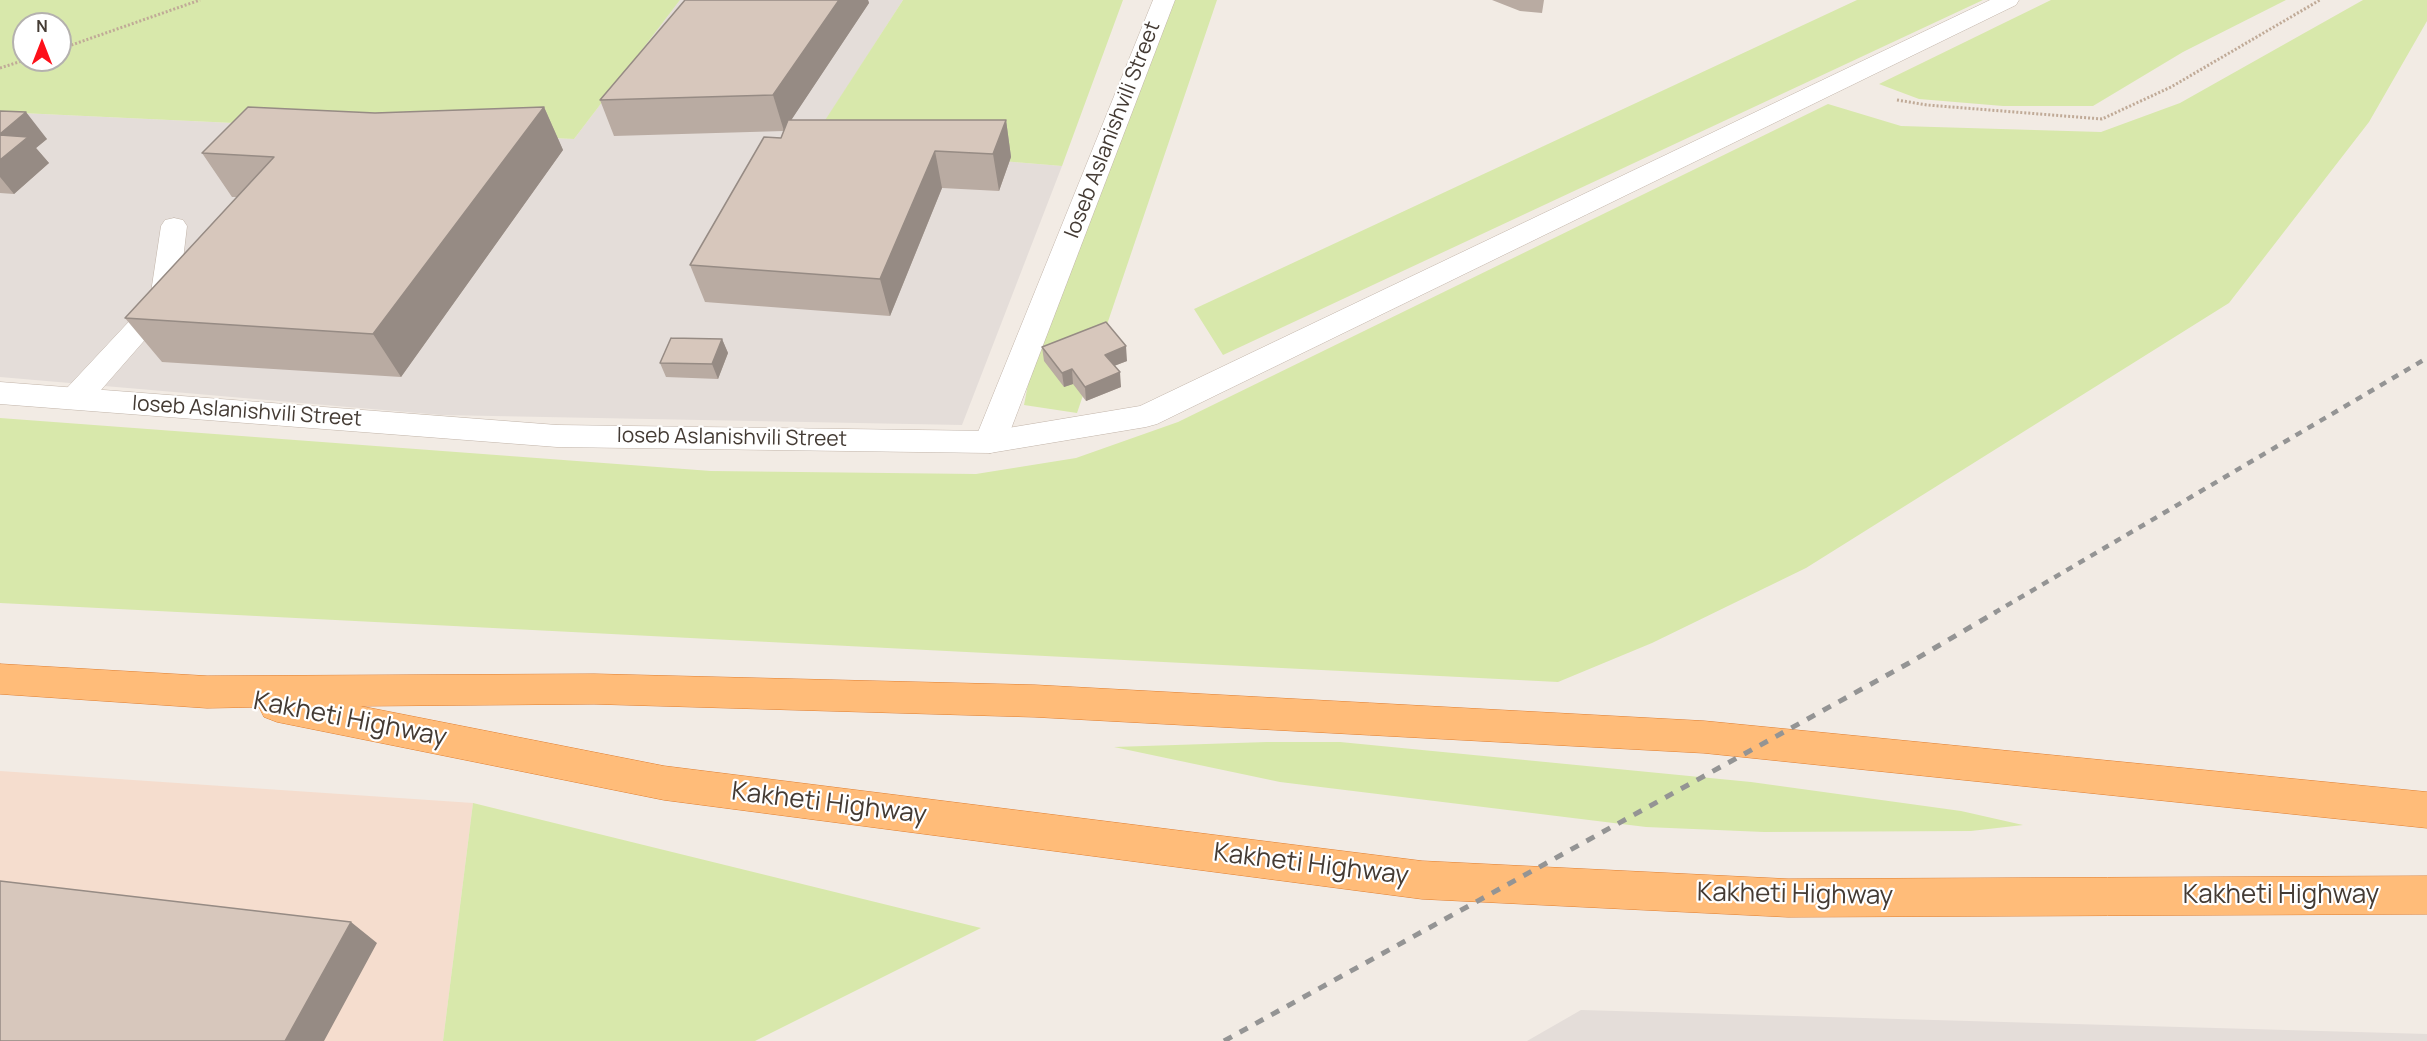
<!DOCTYPE html>
<style>
body{margin:0}
#map{position:relative;width:2427px;height:1041px;overflow:hidden;background:#f2ebe4;font-family:Manrope,sans-serif}
canvas{display:block}
.north{position:absolute;left:12px;top:12px;width:60px;height:60px;box-sizing:border-box;background:#fff;border:2px solid #b4b1ae;border-radius:50%;rotate:0deg;font-size:16px;font-weight:700;line-height:24px;text-align:center;color:#443b34}
.north::after{content:'';display:block;margin:auto;width:21px;height:27px;background:#fd1019;clip-path:polygon(50% 0,100% 100%,50% 72%,0 100%)}
</style>
<div id="map">
<canvas width="2427" height="1041"></canvas>
<div class="north">N</div>
</div>
<script>
const ctx = document.querySelector('canvas').getContext('2d');
ctx.lineJoin = 'round';
function fill(path, color) {
  ctx.fillStyle = color;
  ctx.fill(path, 'evenodd');
}
function toPath(rows) {
  const path = new Path2D();
  for (const r of rows) {
    path.moveTo(r[0], r[1]);
    for (let i = 2; i < r.length; i += 2) path.lineTo(r[i], r[i + 1]);
  }
  return path;
}
function strokePath(path, color, width, dash) {
  ctx.strokeStyle = color;
  ctx.lineWidth = width;
  ctx.lineCap = dash ? 'butt' : 'round';
  ctx.setLineDash(dash || []);
  ctx.stroke(path);
}
function label(font, color, halo, rows, align = 'center') {
  ctx.font = font + ' Manrope,sans-serif';
  ctx.lineWidth = 4.5;
  ctx.setLineDash([]);
  ctx.textBaseline = 'middle';
  ctx.strokeStyle = halo;
  ctx.fillStyle = color;
  for (const [text, x, y, turn = 0] of rows) {
    ctx.save();
    ctx.translate(x, y);
    ctx.rotate((+turn || 0) * Math.PI / 180);
    ctx.textAlign = isNaN(turn) ? turn : align;
    if (halo) ctx.strokeText(text, 0, 0);
    ctx.fillText(text, 0, 0);
    ctx.restore();
  }
}
fill(toPath([
 [0,771,473,803,443,1041,0,1041]
]), '#f5ddce');
fill(toPath([
 [680,0,903,0,810,145,1062,166,962,425,441,415,0,377,0,112,574,139],
 [1581,1010,2427,1034,2427,1041,1527,1041]
]), '#e4ddd9');
fill(toPath([
 [0,0,680,0,574,139,0,112],
 [24,24,60,24,60,60,24,60],
 [903,0,1123,0,1062,166,809,145],
 [1175,0,1217,0,1077,413,1024,405,1032,364],
 [1857,0,1983,0,1223,355,1194,309],
 [2051,0,2286,0,2183,52,2093,106,2003,106,1919,99,1879,84],
 [2363,0,2427,0,2427,21,2369,122,2229,303,1806,568,1652,643,1558,682,0,603,0,418,711,471,976,474,1076,458,1178,422,1828,104,1901,126,2101,132,2180,103],
 [1267,742,1340,742,1751,782,1961,811,2023,825,1971,831,1764,832,1646,827,1280,782,1114,747],
 [473,803,981,928,755,1041,443,1041]
]), '#d8e8ab');
const service = toPath([
 [174,218,183,220,187,226,178,302,87,406,76,409,65,406,61,398,65,390,150,299,161,226,165,220,174,218]
]);
const minor = toPath([
 [1153,0,1175,0,1006,442,1001,450,990,453,979,450,974,442,1153,0]
]);
const tertiary = toPath([
 [1990,0,2019,0,2016,5,1157,424,1146,427,990,453,557,447,0,404,0,382,557,425,990,431,1140,406,1990,0]
]);
const trunk = toPath([
 [0,664,207,676,594,674,1035,685,1704,721,2427,792,2427,828,1704,753,1035,717,594,704,360,706,664,766,1422,861,1788,879,2427,876,2427,914,1788,917,1422,899,664,800,277,722,264,717,259,707,207,708,0,694,0,664]
]);
strokePath(service, '#c1b4a9', 1);
strokePath(minor, '#c1b4a9', 1);
strokePath(tertiary, '#c1b4a9', 1);
strokePath(trunk, '#df7e31', 1);
strokePath(toPath([
 [60,49,200,0],
 [0,68,25,60],
 [1897,100,1927,105,2102,119,2171,87,2320,0]
]), '#c0aa97', 3, [2, 2]);
fill(service, '#fff');
fill(minor, '#fff');
fill(tertiary, '#fff');
fill(trunk, '#ffbc79');
strokePath(toPath([
 [1994,613,2427,358]
]), '#949494', 4.5, [7, 7]);
strokePath(toPath([
 [1224,1041,1909,663,1996,612]
]), '#949494', 5, [9, 9]);
fill(toPath([
 [685,0,868,0,869,3,791,120,1006,120,1011,157,999,191,942,188,890,316,705,302,690,265,781,138,784,131,614,136,600,100],
 [1492,0,1544,0,1542,13,1520,11],
 [544,107,563,150,401,377,162,362,125,318,237,197,232,197,202,153,375,113],
 [0,111,47,139,36,148,49,163,14,194,0,193],
 [722,339,728,353,718,379,666,377,660,363],
 [1042,347,1127,361,1114,366,1121,387,1086,401,1073,384,1064,387,1044,361]
]), '#b9aba2');
fill(toPath([
 [839,0,868,0,869,3,784,131,773,95],
 [544,107,563,150,401,377,373,334],
 [26,112,47,139,36,148,49,163,14,194,0,177,0,134],
 [1006,120,1011,157,999,191,993,154],
 [935,151,942,188,890,316,880,279],
 [722,339,728,353,718,379,712,364],
 [1126,346,1127,361,1106,369,1105,355],
 [1072,369,1073,384,1064,387,1062,373],
 [1120,372,1121,387,1086,401,1085,387],
 [351,922,377,943,324,1041,285,1041]
]), '#968b84');
const building = toPath([
 [685,0,839,0,773,95,600,100,685,0],
 [248,107,375,113,544,107,373,334,125,318,274,157,202,153,248,107],
 [0,111,26,112,0,134,0,111],
 [788,120,1006,120,993,154,935,151,880,279,690,265,764,137,781,138,788,120],
 [0,135,28,137,0,160,0,135],
 [1106,322,1126,346,1105,355,1120,372,1085,387,1072,369,1062,373,1042,347,1106,322],
 [671,338,722,339,712,364,660,363,671,338],
 [0,881,351,922,285,1041,0,1041,0,881]
]);
fill(building, '#d7c7bc');
strokePath(building, '#968b84', 1.5);
label('21px', '#443b34', '#fff', [
 ["Ioseb Aslanishvili Street",1113,130,-69],
 ["Ioseb Aslanishvili Street",247,412,4],
 ["Ioseb Aslanishvili Street",732,438,1]
]);
label('26px', '#443b34', '#fff', [
 ["Kakheti Highway",350,720,11],
 ["Kakheti Highway",829,804,7],
 ["Kakheti Highway",1311,865,7],
 ["Kakheti Highway",1795,895,1],
 ["Kakheti Highway",2281,896]
]);
</script>
